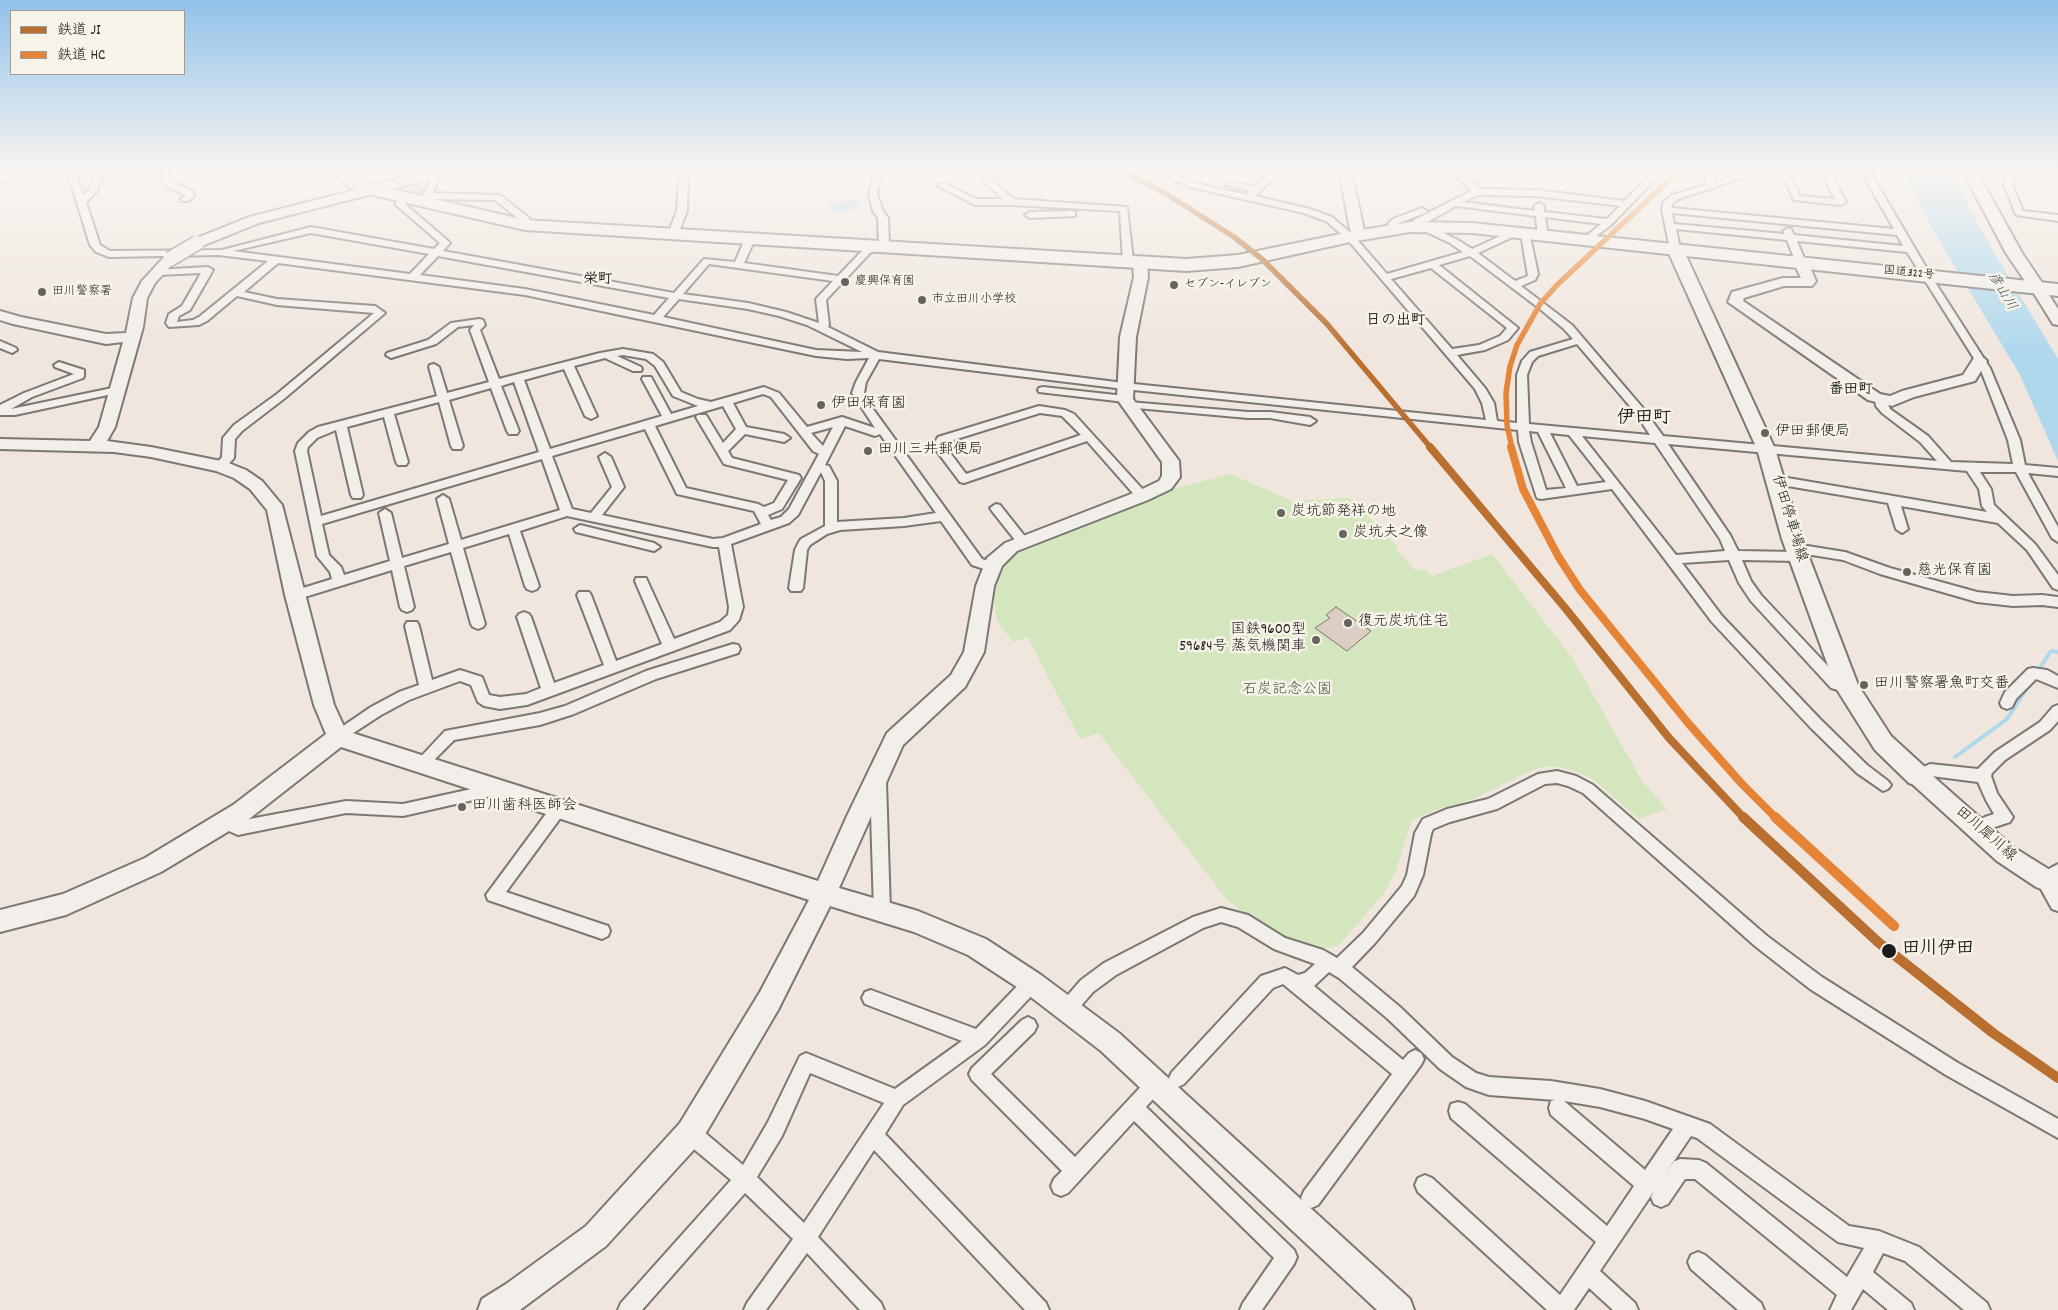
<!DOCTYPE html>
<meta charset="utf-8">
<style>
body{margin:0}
#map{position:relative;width:2058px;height:1310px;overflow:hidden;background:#f0e6de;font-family:Dekko,"Klee One",sans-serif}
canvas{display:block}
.legend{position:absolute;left:10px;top:10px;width:175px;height:65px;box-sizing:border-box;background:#f7f3e8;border:1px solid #9f9d96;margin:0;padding:6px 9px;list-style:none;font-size:15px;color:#1c1c1c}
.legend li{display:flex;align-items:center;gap:10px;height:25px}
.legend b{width:25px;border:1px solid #9f9d96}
</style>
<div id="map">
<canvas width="2058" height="1310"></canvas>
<ul class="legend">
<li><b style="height:6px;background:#b96f30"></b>鉄道 JI</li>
<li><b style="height:6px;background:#e58436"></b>鉄道 HC</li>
</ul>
</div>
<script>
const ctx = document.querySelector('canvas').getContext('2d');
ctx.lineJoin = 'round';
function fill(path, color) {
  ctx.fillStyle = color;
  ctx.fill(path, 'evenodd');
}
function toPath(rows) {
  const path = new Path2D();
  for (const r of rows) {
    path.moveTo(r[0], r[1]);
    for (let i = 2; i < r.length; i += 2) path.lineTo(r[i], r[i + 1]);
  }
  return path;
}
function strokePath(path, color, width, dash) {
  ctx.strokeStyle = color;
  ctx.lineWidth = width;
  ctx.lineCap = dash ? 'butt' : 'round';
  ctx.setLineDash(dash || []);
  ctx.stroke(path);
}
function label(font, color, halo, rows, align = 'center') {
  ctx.font = font + ' Dekko,"Klee One",sans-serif';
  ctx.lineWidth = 5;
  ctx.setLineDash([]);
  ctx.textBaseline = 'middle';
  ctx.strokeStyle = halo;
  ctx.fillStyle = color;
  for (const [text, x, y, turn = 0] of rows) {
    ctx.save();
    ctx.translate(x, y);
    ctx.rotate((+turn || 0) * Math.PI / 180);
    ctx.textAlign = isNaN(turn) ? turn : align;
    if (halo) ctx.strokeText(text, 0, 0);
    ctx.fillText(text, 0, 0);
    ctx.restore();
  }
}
fill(toPath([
 [1230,474,1293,501,1350,498,1398,547,1395,548,1416,571,1424,569,1432,576,1492,554,1573,659,1642,781,1667,809,1639,819,1593,779,1573,770,1551,766,1532,770,1474,799,1438,809,1412,820,1396,871,1385,892,1339,945,1328,948,1287,938,1263,927,1227,900,1099,733,1080,739,1028,637,1013,642,996,619,993,585,1001,563,1010,554,1044,538,1173,489]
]), '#d4e6bd');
fill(toPath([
 [1901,170,1949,170,1990,246,2058,359,2058,461,2020,375,1933,230],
 [857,199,861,208,832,213,828,204]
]), '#afd8ed');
strokePath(toPath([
 [2037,672,2051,651,2058,652],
 [1955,757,2007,719,2029,685]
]), '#afd8ed', 4);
const building = toPath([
 [1336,607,1371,631,1347,651,1315,628,1330,618,1326,615,1336,607]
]);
fill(building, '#dccec5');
strokePath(building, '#7b7773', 1);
strokePath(toPath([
 [402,201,424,186]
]), '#c6beb7', 10, [10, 5]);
const street = toPath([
 [12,170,24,170,0,182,0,176,12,170],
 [67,170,75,170,83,195,89,190,96,170,104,170,97,191,86,202,100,245,110,251,222,250,311,227,434,249,440,243,395,204,399,199,402,198,407,201,405,204,448,241,450,243,443,251,674,293,704,259,735,262,745,239,750,236,755,239,744,263,838,276,864,249,879,244,878,218,873,211,869,194,875,170,883,170,877,194,883,211,888,218,889,246,870,253,826,300,829,325,828,327,878,352,1124,383,1486,420,1482,403,1475,389,1347,239,1326,221,1304,213,1190,187,1174,180,1163,170,1173,170,1180,176,1196,183,1247,195,1250,191,1227,185,1231,182,1254,187,1272,170,1281,170,1255,196,1310,209,1332,217,1353,235,1387,274,1463,252,1450,243,1420,229,1417,230,1412,227,1414,220,1471,191,1450,170,1459,170,1480,189,1536,190,1624,201,1655,170,1664,170,1611,225,1587,243,1584,242,1584,238,1601,224,1545,217,1548,236,1543,239,1538,236,1536,216,1456,206,1422,225,1427,225,1456,239,1472,249,1511,231,1517,231,1517,235,1478,253,1515,281,1528,276,1521,234,1526,231,1529,232,1538,274,1535,280,1521,286,1572,325,1642,407,1663,436,1937,461,1920,442,1882,413,1876,406,1875,400,1881,397,1885,398,1890,409,1928,436,1951,462,2013,464,2008,440,1980,368,1907,252,1797,241,1806,263,1801,266,1796,263,1787,240,1676,229,1680,249,1675,252,1670,249,1662,210,1663,203,1672,195,1706,185,1706,170,1714,170,1715,182,1753,170,1767,170,1678,199,1672,204,1672,208,1894,229,1860,170,1869,170,1931,276,1990,368,2020,440,2025,465,2058,468,2058,476,2028,473,2058,527,2058,542,2052,538,2016,472,1980,472,1991,489,1994,505,2035,544,2058,575,2058,590,2053,588,2027,550,1998,523,1901,506,1908,529,1902,533,1896,529,1888,503,1776,484,1770,480,1776,476,1987,512,1982,506,1979,489,1967,471,1668,444,1730,535,1738,551,1796,552,1791,551,1789,548,1795,544,1845,552,1890,568,1977,592,2013,596,2042,595,2058,597,2058,607,2042,605,2013,606,1977,602,1880,574,1843,560,1800,553,1804,557,1802,560,1798,561,1742,560,1751,581,1761,595,1841,680,1853,684,1855,688,1853,692,1848,693,1831,688,1751,601,1739,583,1729,560,1682,563,1722,616,1820,719,1867,765,1888,781,1891,785,1888,789,1883,791,1857,773,1810,727,1712,622,1612,489,1541,499,1537,498,1519,442,1518,430,1124,389,879,359,866,382,864,393,865,398,982,559,998,564,999,567,998,570,993,572,972,565,941,521,904,526,840,530,827,534,810,545,807,550,803,588,801,591,791,591,789,588,795,550,799,542,801,539,825,526,825,481,821,472,798,515,789,523,731,544,743,607,739,620,730,630,527,705,500,709,484,706,478,702,471,685,460,681,409,700,381,715,338,743,333,741,331,737,333,733,371,707,399,692,419,685,405,626,407,622,417,622,419,626,432,680,460,670,482,677,489,695,500,697,526,694,541,688,517,617,519,614,524,612,529,614,531,617,554,683,604,665,577,595,579,592,589,592,591,595,616,661,662,644,635,581,636,578,646,578,674,639,720,622,728,615,729,607,719,547,713,547,567,516,520,531,539,586,537,589,532,591,527,589,525,586,509,534,463,548,485,624,483,627,478,629,473,627,471,624,451,552,404,566,414,607,412,610,407,612,402,610,400,607,392,570,295,600,290,598,288,595,290,592,332,579,330,572,317,556,295,451,298,443,309,432,318,427,437,396,429,367,430,365,434,364,439,367,447,393,489,382,470,330,474,325,458,327,436,344,391,358,386,355,387,353,428,340,451,323,479,319,483,320,485,325,480,330,499,379,600,353,623,349,653,354,663,362,681,392,698,399,711,402,764,387,779,393,807,427,842,417,875,428,852,393,856,382,869,358,847,359,816,356,525,295,278,263,244,292,277,299,375,306,385,313,285,398,242,431,235,439,234,458,224,469,220,470,214,466,222,457,223,438,234,425,277,394,374,313,277,305,237,296,207,321,199,325,169,327,166,323,169,314,182,306,201,273,158,275,155,274,155,270,208,267,213,270,190,310,179,316,177,322,193,320,199,317,268,261,218,255,109,257,96,252,90,245,67,170],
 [1478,195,1536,196,1620,206,1607,219,1544,212,1544,206,1539,203,1534,206,1535,211,1463,202,1478,195],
 [1672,213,1897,235,1903,246,1794,235,1791,229,1788,228,1783,231,1785,234,1674,224,1672,213],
 [311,233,429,254,410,274,233,251,311,233],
 [438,256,669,298,654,315,525,289,420,275,438,256],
 [1470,256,1540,309,1564,329,1573,339,1530,352,1522,361,1517,375,1517,423,1497,421,1494,403,1485,388,1457,355,1485,350,1508,340,1518,328,1439,265,1470,256],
 [709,264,833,281,816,299,819,323,786,312,748,303,683,294,709,264],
 [1431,268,1507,328,1500,336,1479,345,1452,349,1391,279,1431,268],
 [679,299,748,309,779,316,807,325,862,352,816,350,663,317,679,299],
 [1577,344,1634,411,1650,435,1529,424,1527,375,1532,362,1538,356,1577,344],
 [623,355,646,359,655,366,673,396,698,406,671,414,651,377,643,377,642,379,662,416,550,449,524,380,564,369,585,416,591,419,597,416,574,366,605,358,633,371,641,371,642,369,641,367,617,356,623,355],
 [514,382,539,452,321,516,307,451,308,447,317,438,336,430,351,495,353,498,361,498,363,495,347,427,384,417,396,462,398,465,406,465,408,462,394,414,439,402,451,446,453,449,461,449,463,446,449,400,491,388,507,431,509,434,517,434,519,431,501,386,514,382],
 [763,394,771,397,813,451,819,454,789,509,781,517,771,520,768,515,782,509,801,478,799,475,732,458,728,451,745,434,784,442,790,438,784,434,746,427,733,403,763,394],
 [723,406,736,429,723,443,706,415,698,415,696,417,724,464,788,480,774,503,764,507,758,504,686,488,655,426,723,406],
 [845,426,875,436,880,434,936,513,904,518,837,522,837,481,829,466,825,465,845,426],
 [833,427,823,446,811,433,833,427],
 [645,429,677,494,754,511,761,524,723,538,713,539,602,515,624,487,611,457,605,453,599,457,612,487,591,513,572,509,552,456,645,429],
 [1529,431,1538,432,1566,488,1546,490,1531,442,1529,431],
 [1550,433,1569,435,1606,482,1577,486,1550,433],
 [1582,436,1655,443,1720,539,1725,551,1676,555,1582,436],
 [542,459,560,510,461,540,449,499,443,495,437,499,449,544,402,558,391,513,385,509,379,513,390,561,344,575,341,567,329,555,322,524,542,459],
 [162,170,170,170,169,174,173,182,192,191,194,195,193,197,188,201,182,201,181,199,185,195,166,186,161,174,162,170],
 [357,170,368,170,371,173,367,176,357,170],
 [680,170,688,170,687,211,678,234,673,237,668,234,677,211,680,170],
 [990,170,1000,170,991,179,1013,199,1127,207,1133,261,1128,264,1123,261,1120,211,1011,205,975,205,938,186,939,184,945,184,977,199,1003,199,982,180,990,170],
 [1780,170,1788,170,1800,196,1835,199,1820,170,1829,170,1846,202,1841,205,1794,200,1780,170],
 [2010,170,2018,170,2012,184,2023,211,2058,215,2058,221,2016,215,2004,184,2010,170],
 [436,171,440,174,433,193,500,195,529,218,530,225,528,227,522,227,521,221,495,200,428,199,424,203,418,203,416,201,426,191,432,174,436,171],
 [1422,208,1427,211,1425,213,1399,223,1398,232,1392,232,1388,224,1393,219,1422,208],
 [1072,211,1075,212,1075,216,1030,218,1025,215,1030,212,1072,211],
 [0,341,16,348,17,350,12,353,0,348,0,341],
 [59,362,84,370,84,376,83,378,32,397,11,409,117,387,122,390,117,393,15,415,0,415,0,405,24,393,74,374,55,367,54,365,59,362],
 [1043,387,1125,396,1131,399,1125,402,1039,392,1038,390,1039,388,1043,387],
 [1129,402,1248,412,1270,412,1310,417,1316,421,1310,425,1270,418,1248,418,1125,407,1123,405,1129,402],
 [1039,406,1065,410,1074,414,1146,493,1148,496,1146,499,1138,499,1087,441,964,483,960,482,933,446,938,437,1039,406],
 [1040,413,1062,416,1081,435,966,474,945,446,947,442,1040,413],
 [996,504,1000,505,1027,539,1029,542,1027,545,1019,545,992,511,990,508,996,504],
 [580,525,654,543,660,547,654,551,576,532,574,529,580,525],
 [733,644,738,645,740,649,738,653,656,679,574,714,540,725,454,740,426,768,421,770,416,768,414,764,445,731,540,713,565,706,646,671,733,644],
 [2033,668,2047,670,2058,676,2058,688,2036,679,2016,699,2012,707,2007,709,2002,707,2000,703,2005,692,2028,669,2033,668],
 [2058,705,2058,721,2050,730,2005,760,1992,773,1991,776,1997,793,2013,817,2010,822,1995,827,1984,835,1978,837,1972,835,1970,830,1972,825,1985,817,1994,814,1986,800,1978,782,1931,776,1918,782,1913,780,1910,776,1913,772,1930,764,1978,769,1995,752,2040,722,2053,707,2058,705],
 [1557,771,1576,776,1593,785,1767,936,1822,977,1958,1063,2058,1119,2058,1138,1946,1075,1810,989,1755,946,1583,793,1568,786,1557,783,1545,784,1497,809,1450,822,1433,829,1431,834,1423,875,1414,896,1375,943,1352,967,1400,1007,1452,1057,1476,1073,1489,1077,1551,1081,1600,1089,1645,1101,1710,1124,1849,1226,1879,1231,1919,1247,1987,1303,1990,1310,1964,1310,1905,1261,1883,1253,1873,1272,1911,1303,1914,1310,1888,1310,1863,1289,1851,1310,1830,1310,1837,1295,1695,1179,1685,1179,1668,1204,1661,1207,1654,1204,1651,1197,1654,1191,1600,1271,1635,1303,1638,1310,1613,1310,1589,1288,1574,1310,1547,1310,1418,1192,1415,1185,1418,1178,1425,1175,1432,1178,1560,1295,1596,1242,1451,1118,1449,1111,1451,1104,1458,1102,1465,1104,1607,1226,1634,1186,1551,1115,1549,1108,1551,1101,1555,1100,1489,1095,1466,1087,1440,1069,1388,1019,1339,978,1329,972,1314,986,1403,1060,1409,1053,1415,1050,1421,1053,1424,1059,1421,1065,1318,1205,1311,1208,1304,1205,1301,1198,1304,1191,1392,1074,1283,984,1273,988,1184,1084,1178,1087,1172,1084,1169,1078,1172,1072,1261,976,1285,968,1298,975,1305,973,1315,964,1274,949,1238,927,1221,922,1203,928,1116,975,1093,992,1073,1015,1067,1017,1061,1015,1058,1009,1061,1003,1081,980,1104,963,1193,917,1221,908,1248,915,1285,938,1323,950,1337,958,1363,933,1402,886,1407,875,1415,833,1423,819,1447,809,1488,799,1538,774,1557,771],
 [1564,1101,1600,1107,1645,1119,1673,1129,1645,1170,1564,1101],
 [1691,1136,1697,1138,1838,1242,1864,1248,1847,1277,1706,1163,1699,1160,1680,1159,1673,1162,1666,1173,1691,1136],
 [878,775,883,777,886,781,890,911,888,916,882,918,876,916,874,911,870,781,873,777,878,775],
 [499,783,504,785,507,789,504,793,403,816,346,813,238,835,220,827,217,822,220,817,225,815,239,821,346,801,403,804,499,783],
 [559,802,564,803,567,808,564,813,506,892,608,926,610,931,608,936,602,939,488,900,486,895,554,803,559,802],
 [2058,864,2058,880,2054,882,2058,889,2058,911,2052,909,2036,880,2038,875,2058,864],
 [1032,975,1038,977,1041,983,1038,989,985,1045,903,1105,885,1134,1046,1303,1049,1310,1025,1310,874,1150,818,1237,881,1303,884,1310,860,1310,807,1253,766,1310,744,1310,747,1303,793,1239,745,1193,642,1310,618,1310,621,1303,731,1180,683,1140,681,1133,683,1126,690,1124,697,1126,743,1165,768,1122,800,1056,806,1053,895,1089,962,1041,865,1004,862,998,865,992,871,990,976,1029,1026,977,1032,975],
 [810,1073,884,1103,804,1223,757,1177,782,1136,810,1073],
 [1028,1017,1034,1020,1037,1026,1034,1032,991,1074,1075,1157,1149,1078,1155,1075,1161,1078,1164,1084,1161,1090,1146,1107,1294,1250,1297,1257,1294,1264,1262,1310,1240,1310,1243,1303,1274,1258,1134,1121,1068,1193,1061,1196,1054,1193,1051,1186,1054,1179,1062,1171,972,1080,969,1074,972,1068,1022,1020,1028,1017],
 [1698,1252,1705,1255,1761,1303,1764,1310,1738,1310,1691,1269,1688,1262,1691,1255,1698,1252]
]);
const secondary = toPath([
 [434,170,456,170,454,173,259,223,202,246,192,246,190,243,192,240,249,217,434,170],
 [1339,170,1351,170,1365,235,1363,238,1353,238,1351,235,1339,170],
 [170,255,177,259,155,283,147,298,143,327,115,427,107,441,151,447,226,462,246,470,262,481,282,505,334,705,346,731,818,881,847,816,887,733,951,675,964,652,976,586,987,558,1005,543,1136,492,1159,481,1162,476,1162,462,1117,399,1120,337,1134,277,1133,262,1140,258,1145,259,1147,262,1148,277,1136,337,1133,399,1179,461,1180,477,1171,489,1148,500,1017,551,1002,566,994,586,984,652,965,687,903,745,839,888,918,911,986,939,1041,975,1119,1033,1410,1299,1414,1310,1377,1310,1101,1051,1023,991,968,955,914,932,830,906,778,1010,700,1143,606,1246,520,1310,478,1310,482,1299,506,1284,586,1226,680,1123,760,992,809,900,341,747,249,819,161,872,66,915,0,932,0,910,63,894,145,858,233,805,326,734,314,705,285,595,267,510,250,489,234,478,216,471,151,457,114,452,0,449,0,439,90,441,99,427,123,342,106,344,13,324,0,320,0,311,21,317,106,334,126,333,133,298,142,281,165,256,170,255],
 [1801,259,1808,263,1816,281,1812,286,1784,286,1744,298,1743,301,1880,394,1890,396,1902,391,1963,375,1974,358,1984,358,1987,361,1975,381,1914,397,1892,406,1868,400,1728,302,1732,292,1783,278,1801,278,1794,263,1801,259],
 [2037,283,2042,284,2058,309,2058,325,2053,324,2030,287,2032,284,2037,283],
 [1918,767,1926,770,2013,847,2058,875,2058,896,2036,887,1997,861,1910,782,1907,776,1910,770,1918,767]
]);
const primary = toPath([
 [1962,170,1976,170,2022,253,2045,287,2043,290,2037,292,2031,290,2029,287,2006,253,1962,170],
 [1675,244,1681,246,1683,249,1775,449,1802,539,1858,685,1891,736,1927,769,1930,776,1927,783,1918,786,1909,783,1875,750,1836,688,1782,539,1757,449,1667,249,1669,246,1675,244]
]);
const highway = toPath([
 [328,170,348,170,363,180,379,186,525,220,1186,259,1238,255,1350,232,1410,222,1472,223,2058,284,2058,296,1472,233,1410,232,1350,242,1238,267,1186,271,525,230,368,194,351,188,328,170]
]);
strokePath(street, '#7b7773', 4);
strokePath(secondary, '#7b7773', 4);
strokePath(primary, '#7b7773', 4);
strokePath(highway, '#7b7773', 4);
fill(street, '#f2efeb');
fill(secondary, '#f2efeb');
fill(primary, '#f2efeb');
fill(highway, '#f2efeb');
const secondaryBridge = toPath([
 [170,259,197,243]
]);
strokePath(secondaryBridge, '#7b7773', 17, []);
strokePath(secondaryBridge, '#f2efeb', 14);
strokePath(toPath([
 [1120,170,1168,195,1234,237,1262,259,1327,324,1431,448]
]), '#b96f30', 5.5);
strokePath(toPath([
 [1430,447,1566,609,1669,738,1744,818]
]), '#b96f30', 8);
strokePath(toPath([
 [1743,817,1878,942,1993,1033,2058,1078]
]), '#b96f30', 10);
strokePath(toPath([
 [1512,448,1507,425,1506,393,1510,366,1517,345,1540,304,1557,285,1680,170]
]), '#e58436', 5.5);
strokePath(toPath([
 [1511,447,1523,489,1558,556,1580,590,1688,723,1742,784,1776,818]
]), '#e58436', 8);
strokePath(toPath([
 [1775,817,1894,926]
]), '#e58436', 10);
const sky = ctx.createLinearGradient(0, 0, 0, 354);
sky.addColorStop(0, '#91c2ea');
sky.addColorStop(0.48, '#f8f4f0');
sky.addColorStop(1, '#f8f4f000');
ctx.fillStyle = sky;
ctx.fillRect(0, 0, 2058, 354);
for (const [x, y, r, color] of [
 [845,282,5,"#666360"],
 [1174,285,5,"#666360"],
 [42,292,5,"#666360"],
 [922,300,5,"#666360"],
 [821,405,5,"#666360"],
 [1765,433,5,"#666360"],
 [868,451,5,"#666360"],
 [1281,513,5,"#666360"],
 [1343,534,5,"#666360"],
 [1907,572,5,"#666360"],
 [1348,623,5,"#666360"],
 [1316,640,5,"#666360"],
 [1864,685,5,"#666360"],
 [462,807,5,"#666360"],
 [1889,951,8,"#1c1c1c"]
]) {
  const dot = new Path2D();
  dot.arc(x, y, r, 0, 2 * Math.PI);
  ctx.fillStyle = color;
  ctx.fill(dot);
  strokePath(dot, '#f7f3e8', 2);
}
label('12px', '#1c1c1c', '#f7f3e8', [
 ["国道322号",1909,274,6]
]);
label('12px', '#1c1c1c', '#f7f3e8', [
 ["慶興保育園",855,282],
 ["セブン-イレブン",1184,285],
 ["田川警察署",52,292],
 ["市立田川小学校",932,300]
], 'left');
label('italic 14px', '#40535d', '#f7f3e8', [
 ["彦山川",2001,292,59]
]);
label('bold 15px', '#1c1c1c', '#f7f3e8', [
 ["栄町",598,281],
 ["日の出町",1396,322],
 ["番田町",1851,391]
]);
label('15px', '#1c1c1c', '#f7f3e8', [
 ["伊田保育園",831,405],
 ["伊田郵便局",1775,433],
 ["田川三井郵便局",878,451],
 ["炭坑節発祥の地",1291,513],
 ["炭坑夫之像",1353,534],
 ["慈光保育園",1917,572],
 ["復元炭坑住宅",1358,623],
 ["国鉄9600型",1306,631,"right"],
 ["59684号 蒸気機関車",1306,648,"right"],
 ["田川警察署魚町交番",1874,685],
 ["田川歯科医師会",472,807]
], 'left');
label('15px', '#1c1c1c', '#f7f3e8', [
 ["伊田停車場線",1788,519,73],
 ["田川犀川線",1985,835,41]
]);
label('15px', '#4d5944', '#f7f3e8', [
 ["石炭記念公園",1287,691]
]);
label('bold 18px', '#1c1c1c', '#f7f3e8', [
 ["伊田町",1644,420]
]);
label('bold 18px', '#1c1c1c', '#f7f3e8', [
 ["田川伊田",1902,951]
], 'left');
</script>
